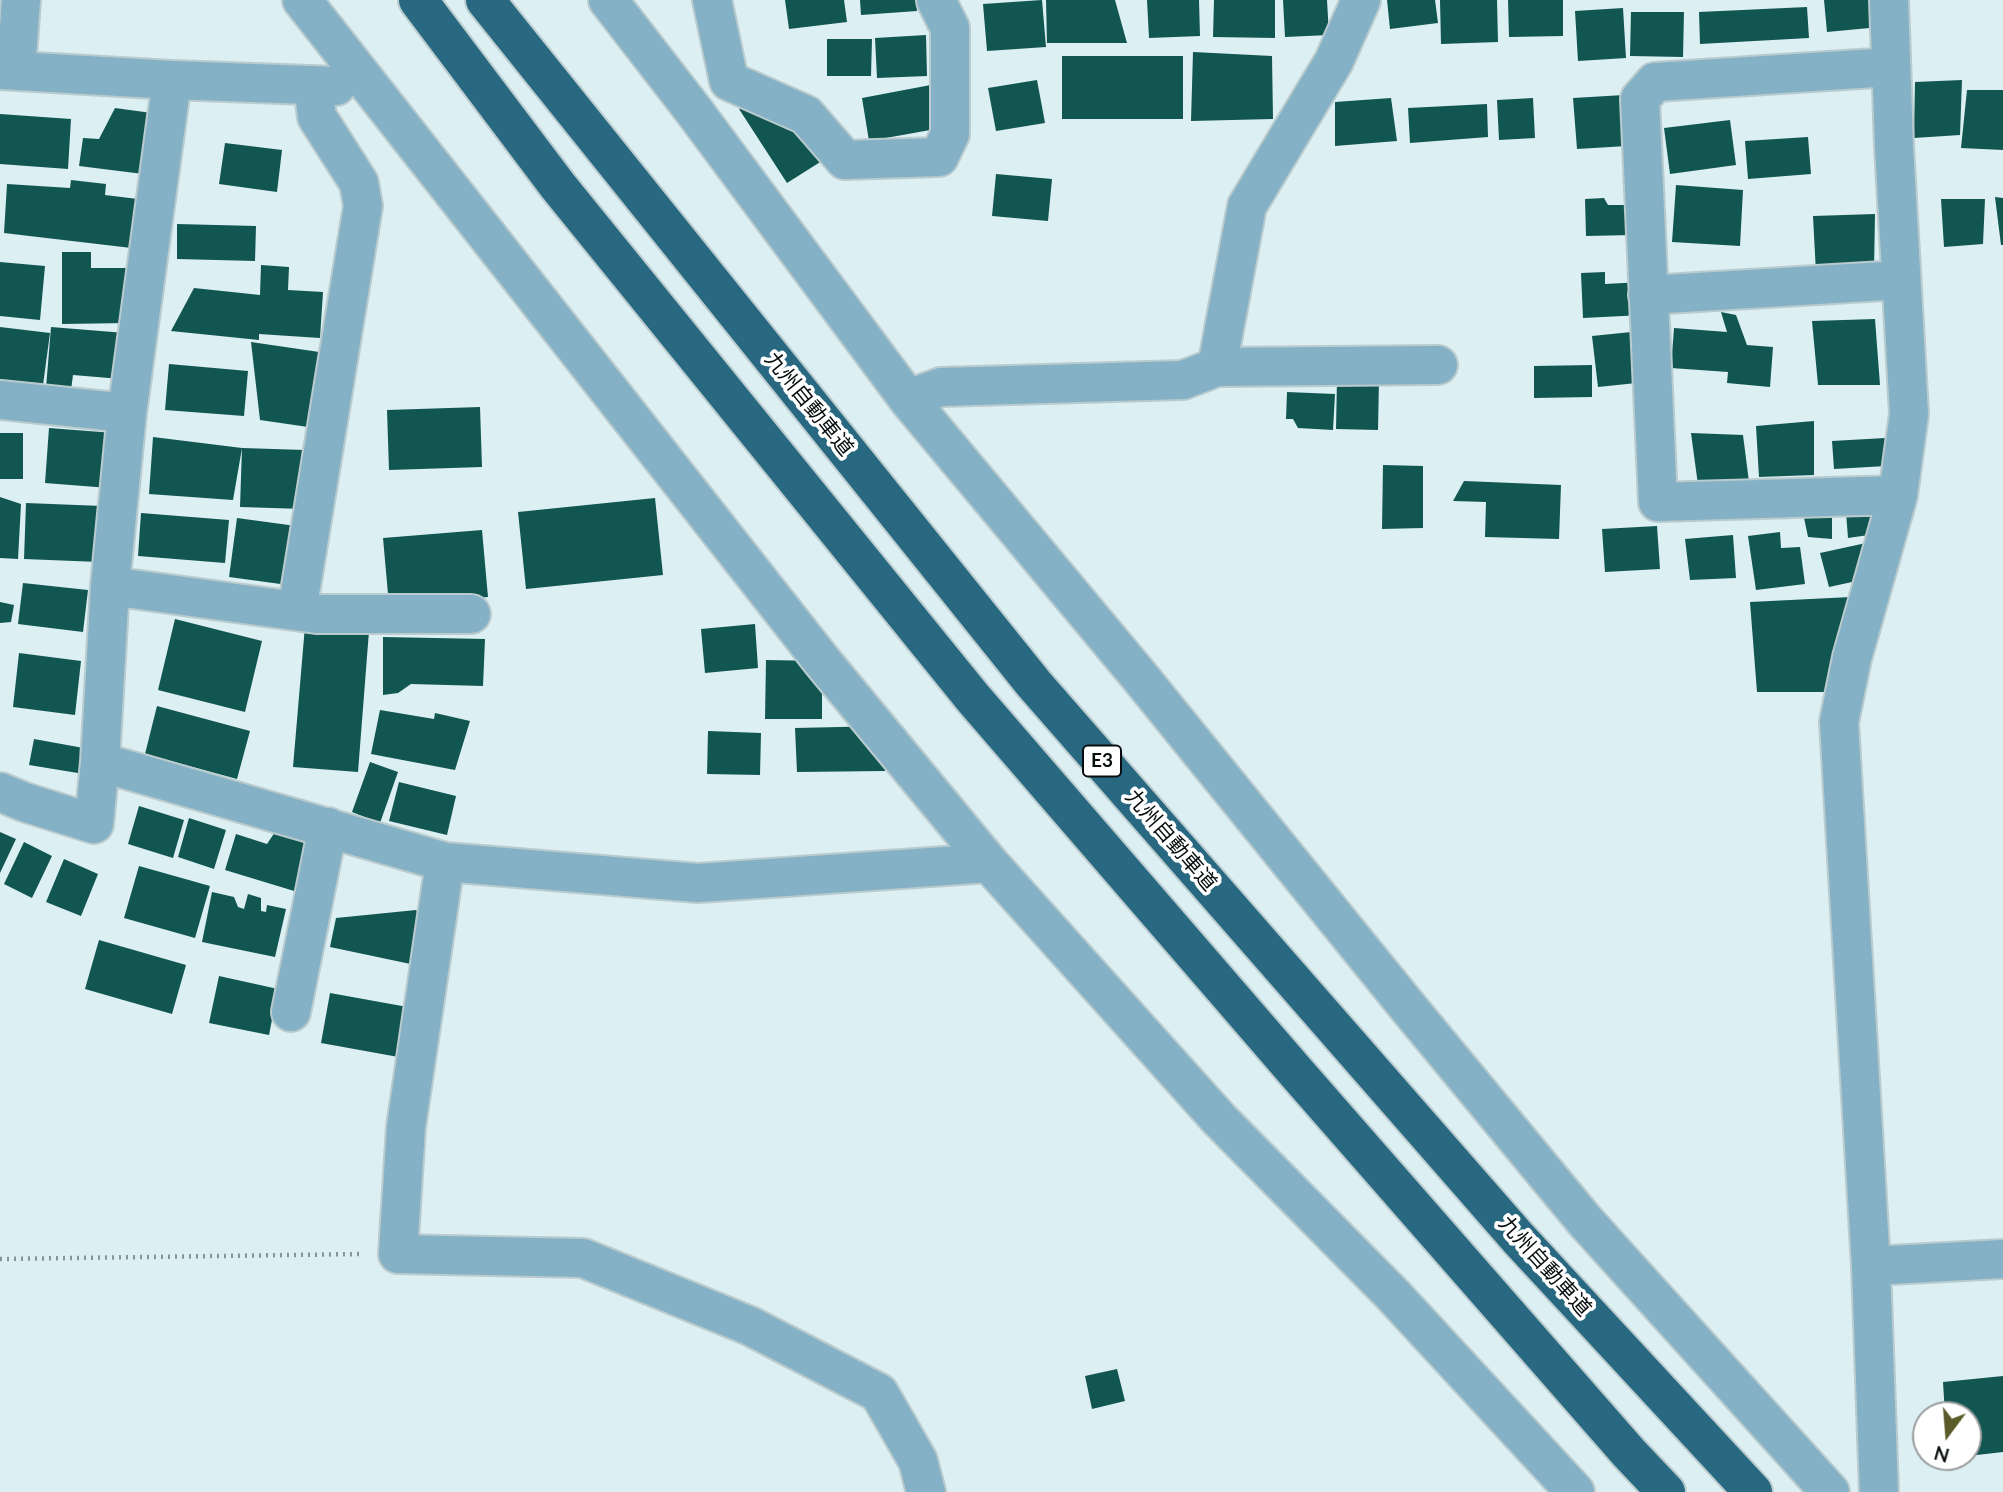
<!DOCTYPE html>
<meta charset="utf-8">
<style>
body{margin:0}
#map{position:relative;width:2003px;height:1492px;overflow:hidden;background:#dceff2;font-family:Lato,sans-serif}
canvas{display:block}
.north{position:absolute;left:1912px;top:1401px;width:70px;height:70px;box-sizing:border-box;background:#fff;border:2px solid #9c9f9f;border-radius:50%;rotate:196deg;font-size:19px;font-weight:700;line-height:28px;text-align:center;color:#080e0f}
.north::after{content:'';display:block;margin:auto;width:24px;height:32px;background:#595b28;clip-path:polygon(50% 0,100% 100%,50% 72%,0 100%)}
</style>
<div id="map">
<canvas width="2003" height="1492"></canvas>
<div class="north">N</div>
</div>
<script>
const ctx = document.querySelector('canvas').getContext('2d');
ctx.lineJoin = 'round';
function fill(path, color) {
  ctx.fillStyle = color;
  ctx.fill(path, 'evenodd');
}
function toPath(rows) {
  const path = new Path2D();
  for (const r of rows) {
    path.moveTo(r[0], r[1]);
    for (let i = 2; i < r.length; i += 2) path.lineTo(r[i], r[i + 1]);
  }
  return path;
}
function strokePath(path, color, width, dash) {
  ctx.strokeStyle = color;
  ctx.lineWidth = width;
  ctx.lineCap = dash ? 'butt' : 'round';
  ctx.setLineDash(dash || []);
  ctx.stroke(path);
}
function label(font, color, halo, rows, align = 'center') {
  ctx.font = font + ' Lato,"Noto Sans JP",sans-serif';
  ctx.lineWidth = 7;
  ctx.setLineDash([]);
  ctx.textBaseline = 'middle';
  ctx.strokeStyle = halo;
  ctx.fillStyle = color;
  for (const [text, x, y, turn = 0] of rows) {
    ctx.save();
    ctx.translate(x, y);
    ctx.rotate((+turn || 0) * Math.PI / 180);
    ctx.textAlign = isNaN(turn) ? turn : align;
    if (halo) ctx.strokeText(text, 0, 0);
    ctx.fillText(text, 0, 0);
    ctx.restore();
  }
}
fill(toPath([
 [785,0,844,0,847,22,789,29],
 [860,0,916,0,917,11,861,15],
 [1042,0,1046,47,987,51,983,4],
 [1046,0,1115,0,1127,43,1047,43],
 [1147,0,1199,0,1200,36,1149,38],
 [1214,0,1275,0,1275,38,1213,37],
 [1283,0,1327,0,1329,35,1285,37],
 [1387,0,1435,0,1438,23,1390,29],
 [1440,0,1497,0,1498,42,1441,44],
 [1508,0,1563,0,1563,36,1509,37],
 [1824,0,1878,0,1880,27,1827,32],
 [1807,7,1809,38,1700,44,1699,12],
 [1623,8,1626,58,1578,61,1575,11],
 [1631,12,1684,12,1683,57,1630,56],
 [926,35,927,76,877,78,875,38],
 [827,39,872,39,871,76,827,76],
 [1193,52,1272,56,1273,119,1191,121],
 [1062,56,1183,56,1183,119,1062,119],
 [1037,80,1045,123,996,131,988,88],
 [1962,80,1960,135,1914,138,1915,82],
 [936,84,958,125,869,141,862,98],
 [776,85,825,159,787,183,739,109],
 [1967,90,2003,90,2003,150,1961,148],
 [1624,95,1627,146,1577,149,1573,98],
 [1391,98,1397,141,1335,146,1335,102],
 [1533,98,1535,138,1499,140,1497,100],
 [1487,104,1488,137,1410,143,1408,108],
 [115,108,159,114,151,175,79,166,83,138,99,139],
 [0,114,71,119,68,169,0,164],
 [1730,120,1736,165,1670,174,1664,128],
 [1808,137,1811,174,1748,179,1745,141],
 [225,143,282,150,277,192,219,184],
 [996,174,1052,179,1048,221,992,216],
 [71,180,106,184,105,195,146,200,140,249,4,233,7,184,70,188],
 [1676,185,1743,190,1740,246,1672,242],
 [1995,197,2003,198,2003,245,2001,245],
 [1604,198,1608,205,1631,205,1632,235,1586,236,1585,199],
 [1941,199,1985,199,1983,244,1944,247],
 [1875,214,1874,272,1816,273,1813,216],
 [177,224,256,226,255,261,177,259],
 [62,252,91,252,91,268,127,268,128,323,62,324],
 [0,262,45,266,40,320,0,316],
 [261,265,289,267,288,290,323,292,320,338,259,334,259,340,171,331,194,288,260,295],
 [1605,272,1605,284,1642,282,1643,315,1583,318,1581,273],
 [1721,312,1736,315,1747,345,1773,347,1770,387,1727,383,1728,372,1671,368,1674,328,1727,332],
 [1875,319,1880,385,1818,385,1812,321],
 [0,327,50,333,43,385,0,380],
 [51,327,125,333,121,379,73,375,71,390,46,388],
 [1641,331,1646,382,1598,387,1592,336],
 [251,342,326,353,315,428,260,420],
 [169,364,248,371,244,416,165,410],
 [1592,365,1592,397,1534,398,1534,366],
 [1337,379,1379,379,1378,430,1336,429],
 [1287,392,1335,394,1333,430,1298,428,1293,419,1286,419],
 [480,407,482,467,389,470,387,410],
 [1814,421,1814,475,1759,477,1756,426],
 [49,428,114,433,109,488,45,483],
 [0,433,23,433,23,479,0,479],
 [1691,433,1743,435,1749,482,1698,485],
 [153,437,242,448,233,500,149,494],
 [1885,438,1886,466,1834,469,1832,441],
 [242,448,305,450,304,509,240,507],
 [1383,465,1423,466,1423,528,1382,529],
 [1464,481,1561,485,1559,539,1485,537,1486,502,1453,501],
 [0,497,21,504,18,559,0,558],
 [655,498,663,575,526,589,518,512],
 [26,503,102,506,99,562,24,559],
 [1874,508,1876,534,1848,538,1846,512],
 [1832,509,1832,539,1808,537,1803,513],
 [141,513,229,520,225,563,138,556],
 [237,518,296,526,288,585,229,577],
 [1657,526,1660,569,1605,572,1602,529],
 [482,530,488,597,389,605,383,538],
 [1780,532,1781,548,1800,547,1805,584,1756,590,1748,536],
 [1733,535,1736,578,1690,580,1685,539],
 [1866,543,1875,577,1829,587,1820,553],
 [23,583,88,590,83,632,18,624],
 [1851,597,1830,692,1757,692,1750,602],
 [0,602,14,605,11,622,0,623],
 [175,619,262,641,245,712,158,690],
 [755,624,758,668,705,673,701,629],
 [305,626,369,631,358,772,293,767],
 [383,637,485,639,483,686,411,684,398,693,383,695],
 [19,653,81,661,75,715,13,707],
 [766,660,822,661,822,719,765,719],
 [157,706,250,731,237,779,145,754],
 [380,710,434,719,435,713,470,721,455,770,371,754],
 [884,726,885,771,797,772,795,728],
 [708,731,761,733,760,775,707,774],
 [34,739,89,749,84,774,29,765],
 [370,762,398,772,380,823,352,812],
 [399,782,456,796,447,835,389,821],
 [139,806,184,820,173,858,128,844],
 [189,818,226,830,214,869,178,857],
 [0,832,16,839,0,873],
 [275,832,318,845,304,894,225,870,236,834,267,844],
 [24,842,52,856,32,898,4,884],
 [64,859,98,874,81,916,46,902],
 [139,866,210,886,195,938,124,918],
 [212,892,234,897,238,907,244,909,248,894,261,898,261,911,266,912,267,905,286,909,275,957,202,942],
 [416,910,429,927,420,966,330,947,336,918],
 [99,940,186,965,172,1014,85,989],
 [219,976,278,989,269,1035,209,1023],
 [330,993,413,1008,404,1058,321,1043],
 [1117,1369,1125,1401,1092,1409,1085,1376],
 [2003,1376,2003,1452,1968,1456,1968,1415,1945,1415,1943,1382]
]), '#125652');
const minor = toPath([
 [302,0,822,661,989,863,1219,1119,1393,1295,1575,1492],
 [608,0,694,111,908,399,1140,677,1407,1006,1585,1221,1830,1492],
 [712,0,729,81],
 [1891,67,1655,82,1640,99,1658,502,1898,495],
 [0,70,172,80,336,86],
 [16,70,21,0],
 [729,81,806,115,845,160,939,157,950,134,950,28,936,0],
 [1648,295,1901,280],
 [1217,367,1438,365],
 [908,399,941,387,1183,380,1217,367,1247,206,1334,61,1361,0],
 [0,400,127,413],
 [110,586,317,614,471,614],
 [297,611,363,206,359,183,317,117,313,85],
 [100,762,445,862,698,883,989,863],
 [0,792,24,802,94,824,100,762,110,586,127,413,172,80],
 [445,862,406,1127,398,1254,583,1258,750,1326,879,1393,918,1461,926,1492],
 [291,1012,328,827],
 [1871,1266,2003,1259],
 [1879,1492,1871,1266,1839,722,1852,658,1898,495,1909,414,1894,146,1889,0]
]);
const highway = toPath([
 [418,0,558,186,973,698,1295,1071,1629,1453,1666,1492],
 [485,0,1034,684,1518,1238,1753,1492]
]);
strokePath(minor, '#bacbce', 42);
strokePath(highway, '#bacbce', 42);
strokePath(toPath([
 [0,1259,363,1254]
]), '#869496', 4.5, [2, 5]);
strokePath(minor, '#84b1c5', 38);
strokePath(highway, '#286881', 38);
for (const [x, y, w] of [
 [1102,761,38]
]) {
  const box = new Path2D();
  box.roundRect(x - w / 2, y - 15.5, w, 31, 5);
  ctx.fillStyle = '#fff';
  ctx.fill(box);
  strokePath(box, '#080e0f', 2);
}
label('bold 19px', '#080e0f', null, [
 ["E3",1102,761]
]);
label('21px', '#080e0f', '#fff', [
 ["九州自動車道",809,404,51],
 ["九州自動車道",1171,840,49],
 ["九州自動車道",1545,1266,48]
]);
</script>
